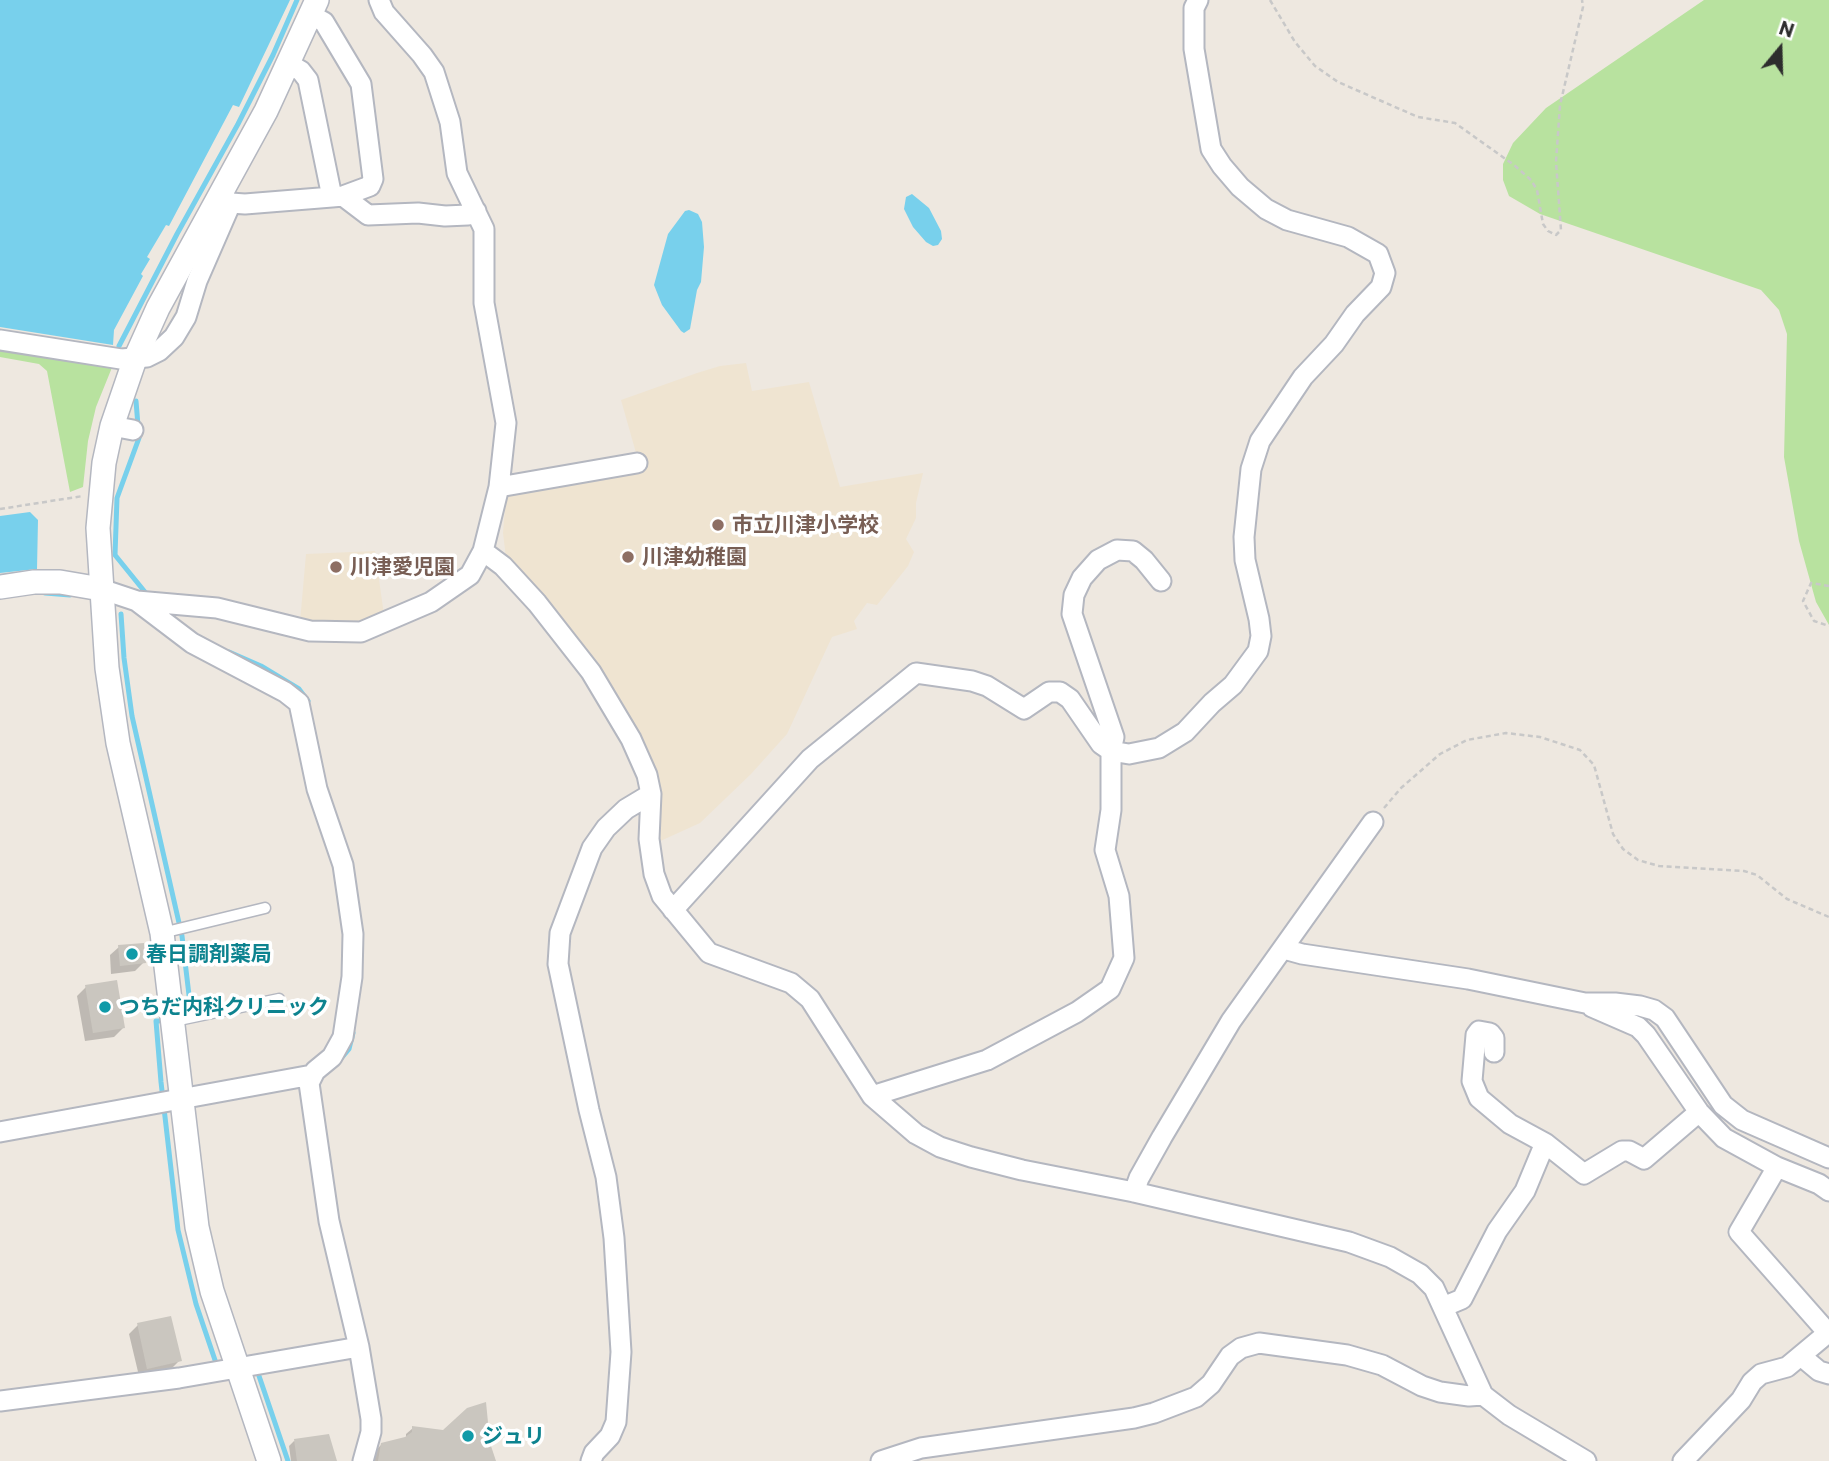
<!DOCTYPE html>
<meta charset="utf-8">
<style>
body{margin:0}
#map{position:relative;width:1829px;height:1461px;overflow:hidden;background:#eee8e0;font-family:Commissioner,sans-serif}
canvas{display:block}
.north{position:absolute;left:1745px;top:14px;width:70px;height:70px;-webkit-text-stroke:5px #fff;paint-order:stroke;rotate:19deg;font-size:19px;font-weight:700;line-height:28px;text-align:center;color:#2d2d2d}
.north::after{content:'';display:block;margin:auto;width:24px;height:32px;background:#2d2d2d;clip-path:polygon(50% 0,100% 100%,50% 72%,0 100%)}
</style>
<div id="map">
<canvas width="1829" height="1461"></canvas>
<div class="north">N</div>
</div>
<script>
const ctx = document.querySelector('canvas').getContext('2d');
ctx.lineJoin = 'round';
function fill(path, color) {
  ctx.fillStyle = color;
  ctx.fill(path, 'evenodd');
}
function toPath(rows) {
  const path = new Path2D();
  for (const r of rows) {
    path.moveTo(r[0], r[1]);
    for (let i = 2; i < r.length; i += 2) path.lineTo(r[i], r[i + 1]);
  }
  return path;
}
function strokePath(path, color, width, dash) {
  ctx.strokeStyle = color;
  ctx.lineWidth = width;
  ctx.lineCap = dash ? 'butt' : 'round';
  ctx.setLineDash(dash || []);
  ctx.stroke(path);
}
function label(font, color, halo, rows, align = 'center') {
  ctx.font = font + ' Commissioner,"Noto Sans JP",sans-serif';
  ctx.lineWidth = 7;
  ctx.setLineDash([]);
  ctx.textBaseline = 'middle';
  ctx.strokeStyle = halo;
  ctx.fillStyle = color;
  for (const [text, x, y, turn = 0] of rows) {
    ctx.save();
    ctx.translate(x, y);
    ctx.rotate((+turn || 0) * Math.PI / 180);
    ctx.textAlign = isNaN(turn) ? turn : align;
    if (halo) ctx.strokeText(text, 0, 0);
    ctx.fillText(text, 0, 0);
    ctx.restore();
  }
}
fill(toPath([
 [746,363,752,391,809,382,840,487,923,473,916,503,916,518,906,539,914,552,908,566,877,605,867,603,854,621,857,629,832,637,787,734,751,774,700,823,656,843,657,791,506,558,503,533,506,496,509,491,640,467,621,400,697,373,720,366],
 [375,551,384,615,358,625,300,622,306,554]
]), '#efe4d1');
fill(toPath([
 [1704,0,1829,0,1829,625,1816,602,1799,541,1784,457,1787,334,1779,310,1761,290,1540,214,1509,196,1503,180,1503,164,1513,143,1546,108],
 [0,348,113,365,96,407,88,441,83,487,70,492,47,371,39,364,0,357]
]), '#b8e29f');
fill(toPath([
 [0,0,290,0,239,107,233,105,169,226,166,225,147,257,150,259,141,274,143,276,114,330,113,345,0,327],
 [912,194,929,208,941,231,942,239,938,245,933,246,926,242,913,227,904,209,906,197],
 [689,210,698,214,702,222,704,247,701,282,697,290,690,329,684,333,681,331,662,305,654,285,668,234,685,211],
 [30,512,38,520,37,569,0,573,0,516]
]), '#78d0ec');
fill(toPath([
 [119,947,144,962,135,971,111,974,110,955],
 [86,987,123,1028,114,1037,85,1041,77,996],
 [138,1325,180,1360,171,1369,139,1376,129,1334],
 [413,1428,489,1443,495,1461,374,1461,375,1451,382,1444,406,1438,406,1434],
 [294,1441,335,1461,338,1461,291,1461,289,1446]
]), '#0003');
strokePath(toPath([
 [119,346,177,234,238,124,273,55,297,0],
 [136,401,139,438,117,498,115,555,149,597],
 [45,593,70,595],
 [121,614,124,658,132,716,182,936,191,1012,184,1013],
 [229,652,261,666,299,689,308,701],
 [159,1021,156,1021,161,1082,178,1230,196,1304,217,1366],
 [339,1061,349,1049,353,1033],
 [258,1373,288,1461]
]), '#78d0ec', 5);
fill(toPath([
 [144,943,146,963,120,966,118,945],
 [117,980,125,1028,93,1033,85,985],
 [171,1316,182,1361,147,1369,137,1323],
 [486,1402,490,1443,496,1461,378,1461,381,1443,405,1437,412,1432,412,1426,443,1430,467,1408],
 [329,1434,337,1461,297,1461,294,1439]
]), '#cac6bf');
const service = toPath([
 [162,933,265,908],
 [174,1021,279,999]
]);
const minor = toPath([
 [311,15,324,22,361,84,373,179,370,186,343,196],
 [289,64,301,71,308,80,332,197,343,196,368,215,418,213,445,216,468,215,476,211],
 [231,203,245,204,332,197],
 [0,340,121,359,147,357,159,351,174,337,186,317,197,281,231,203,220,195],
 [112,426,133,430],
 [499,487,637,463],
 [483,551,503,566,537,603,591,672,631,739,647,775,651,794,649,839,654,874,662,896,709,953,791,983,810,999,872,1096,916,1134,940,1147,971,1157,1022,1170,1134,1192,1349,1242,1390,1257,1420,1274,1434,1288,1483,1395,1509,1415,1586,1461],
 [101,589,137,601,217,608,310,631,361,632,431,602,470,575,483,551,499,487,506,423,484,303,484,229,457,173,450,122,434,72,422,55,384,12,379,0],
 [138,602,192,643,285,692,299,703,317,789,343,865,353,934,352,977,343,1037,332,1057,315,1071,309,1083,329,1221,359,1347,371,1419,371,1432,363,1461],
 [673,910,810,759,916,673,972,681,987,686,1024,709,1049,692,1060,692,1070,699,1101,744,1111,751,1129,754,1159,748,1185,732,1212,703,1233,685,1258,651,1261,636,1259,619,1245,560,1244,537,1251,469,1260,441,1303,377,1334,344,1355,314,1381,287,1385,273,1378,254,1348,237,1287,220,1266,209,1240,187,1222,166,1211,149,1194,49,1194,8,1198,0],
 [1284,949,1302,954,1468,979,1585,1003,1615,1003,1640,1006,1654,1010,1665,1018,1723,1105,1742,1120,1829,1158],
 [1592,1007,1638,1027,1646,1035,1699,1112,1724,1138,1777,1167,1819,1184,1829,1191],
 [1494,1052,1494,1038,1490,1033,1479,1031,1476,1035,1472,1081,1479,1098,1510,1124,1545,1143,1584,1174,1622,1151,1629,1151,1644,1159,1699,1112],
 [872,1096,987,1060,1077,1012,1110,989,1124,958,1119,896,1105,850,1111,810,1111,751,1114,737,1072,614,1074,595,1082,578,1098,560,1117,550,1133,551,1144,560,1161,581],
 [0,1132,312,1075],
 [1777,1167,1739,1232,1828,1333],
 [1134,1192,1139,1178,1162,1137,1231,1021,1373,822],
 [1443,1307,1462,1299,1497,1231,1525,1191,1545,1143],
 [1801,1356,1819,1371,1829,1374],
 [0,1401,179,1378,359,1347],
 [591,1461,594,1453,610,1436,616,1422,621,1352,614,1238,606,1177,589,1110,558,964,560,933,592,848,606,828,626,809,651,794],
 [881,1461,921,1448,1134,1418,1154,1413,1196,1397,1211,1384,1230,1356,1241,1348,1259,1343,1347,1355,1382,1365,1422,1386,1440,1392,1469,1396,1483,1395],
 [1683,1461,1741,1400,1752,1382,1761,1374,1787,1367,1829,1332]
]);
const tertiary = toPath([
 [0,587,34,582,60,582,101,589],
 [269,1461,212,1291,197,1227,162,933,118,743,107,668,98,528,104,463,112,426,135,359,158,308,266,111,317,0]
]);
strokePath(service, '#b4b7c0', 13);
strokePath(minor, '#b4b7c0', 23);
strokePath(tertiary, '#b4b7c0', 26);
strokePath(toPath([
 [1270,0,1295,42,1315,66,1338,82,1418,117,1455,123,1514,165,1531,180,1537,190,1543,224,1548,231,1556,235,1561,230,1556,162,1560,105,1583,7,1582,0],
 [0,509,83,496],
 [1829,586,1811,583,1803,601,1814,621,1829,626],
 [1384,808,1401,788,1440,754,1467,740,1506,733,1540,737,1580,750,1594,765,1613,834,1623,849,1638,860,1659,866,1744,871,1757,875,1787,899,1829,917]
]), '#c8c8c8', 2.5, [5, 3.5]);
strokePath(service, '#fff', 10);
strokePath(minor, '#fff', 19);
strokePath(tertiary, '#fff', 23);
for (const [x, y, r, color] of [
 [718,525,7,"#8d6e63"],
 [628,557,7,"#8d6e63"],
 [336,567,7,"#8d6e63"],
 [132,954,7,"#0f9aa8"],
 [105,1007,7,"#0f9aa8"],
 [468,1436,7,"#0f9aa8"]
]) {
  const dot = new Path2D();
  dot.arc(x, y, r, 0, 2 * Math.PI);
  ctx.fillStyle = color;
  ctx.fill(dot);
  strokePath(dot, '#fff', 2.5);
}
label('bold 21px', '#785e54', '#fff', [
 ["市立川津小学校",732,525],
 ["川津幼稚園",642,557],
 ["川津愛児園",350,567]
], 'left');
label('bold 21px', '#0d838f', '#fff', [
 ["春日調剤薬局",146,954],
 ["つちだ内科クリニック",119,1007],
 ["ジュリ",482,1436]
], 'left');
</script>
